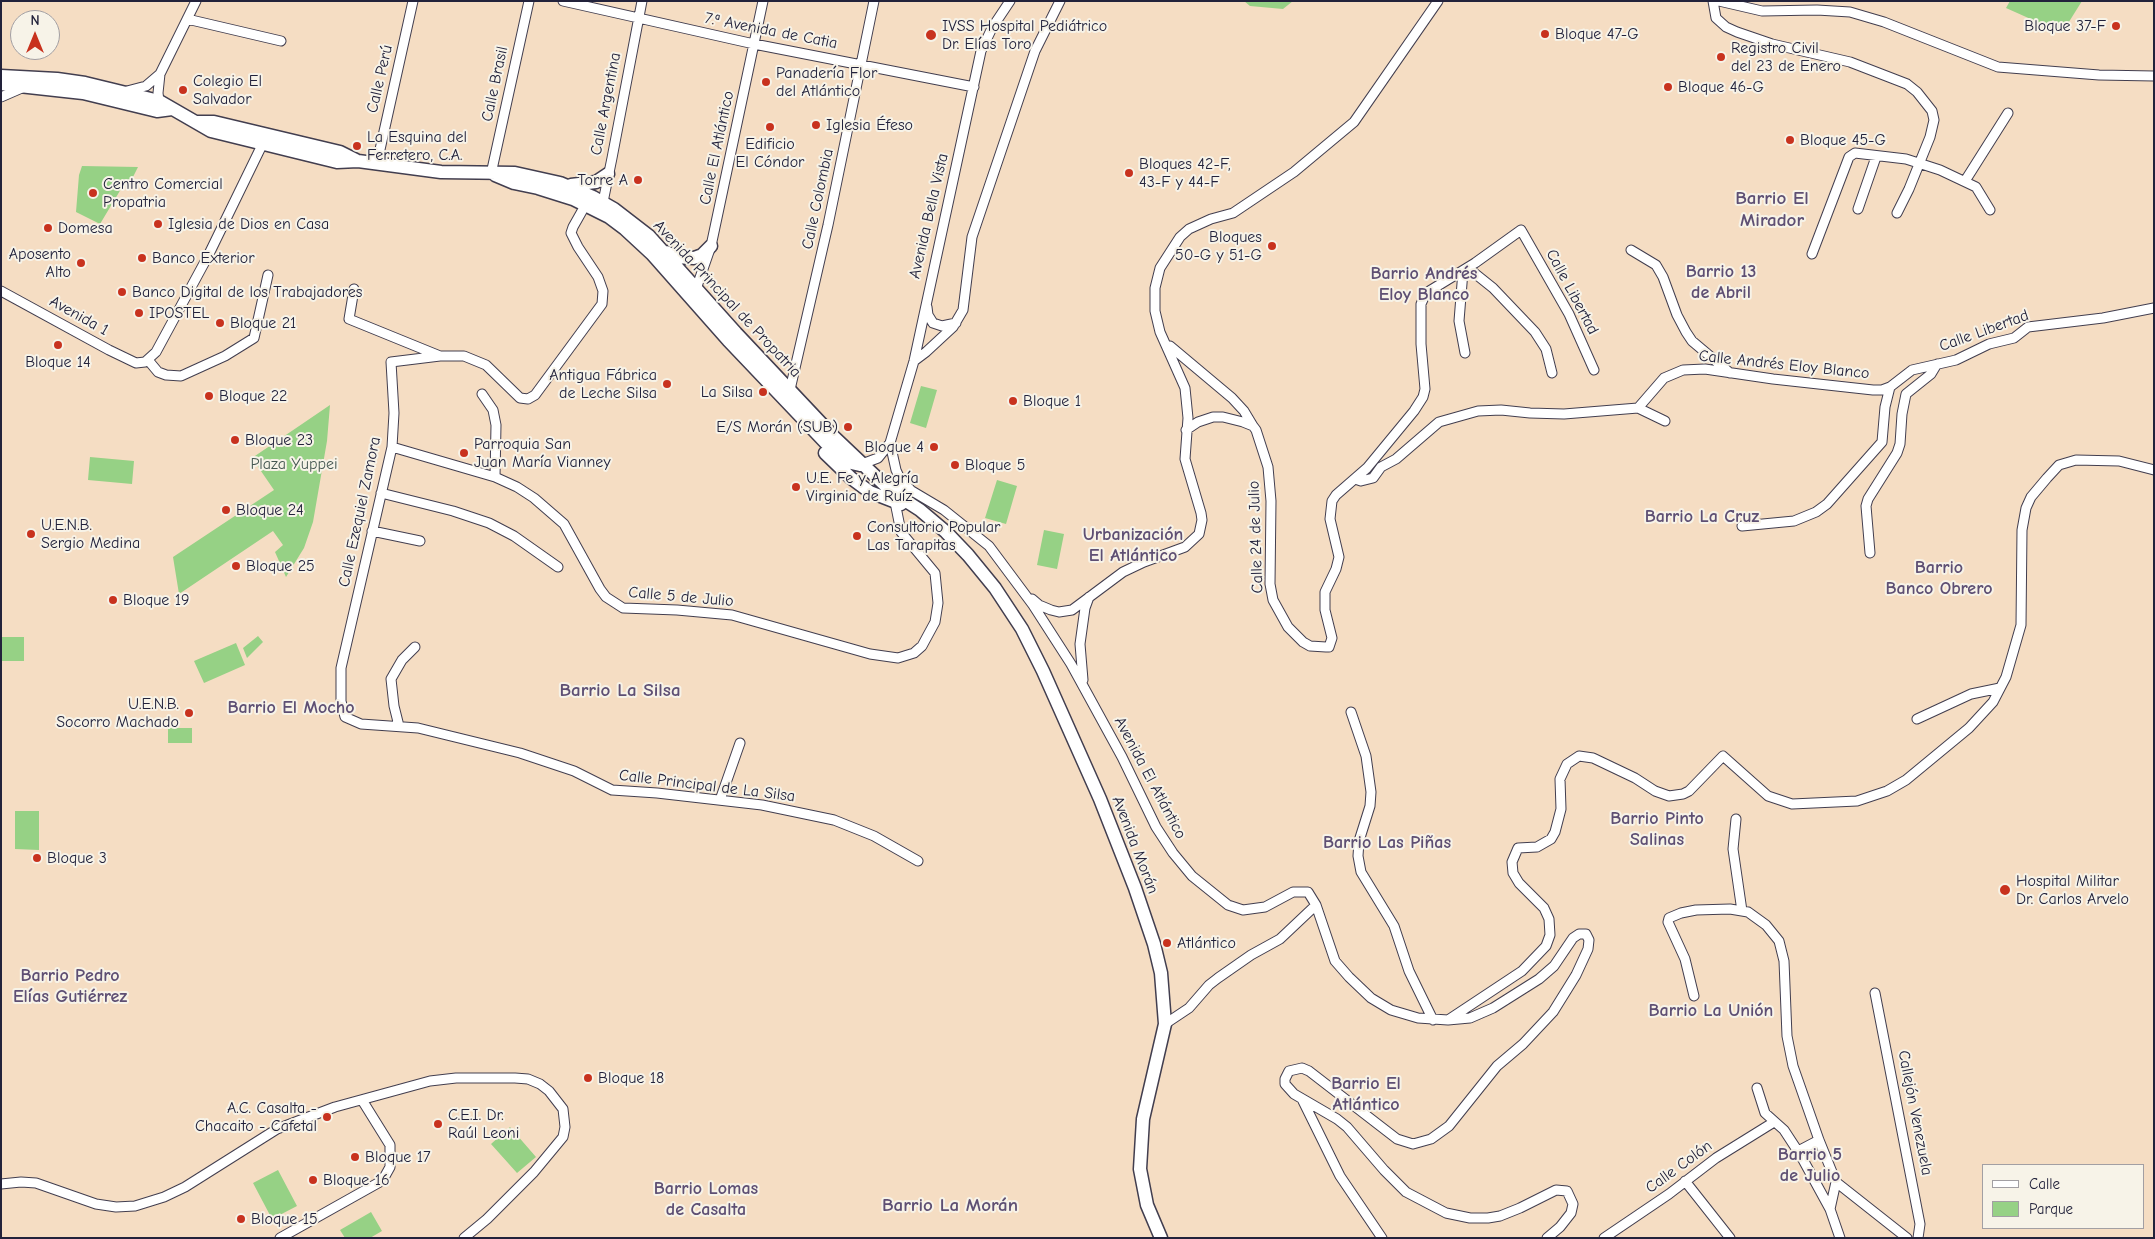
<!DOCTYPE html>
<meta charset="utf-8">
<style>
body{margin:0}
#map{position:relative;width:2155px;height:1239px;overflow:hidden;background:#f5ddc3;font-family:"Comic Neue",sans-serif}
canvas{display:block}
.frame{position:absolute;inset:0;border:2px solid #22223b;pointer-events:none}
.legend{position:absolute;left:1982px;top:1164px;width:162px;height:65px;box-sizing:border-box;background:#f7f3e8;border:1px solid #a29fa3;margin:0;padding:6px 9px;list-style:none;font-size:15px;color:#22223b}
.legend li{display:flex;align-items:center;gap:10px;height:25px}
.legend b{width:25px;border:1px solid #a29fa3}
.north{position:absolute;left:10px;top:10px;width:50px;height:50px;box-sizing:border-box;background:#f7f3e8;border:1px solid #a29fa3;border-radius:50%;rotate:0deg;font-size:14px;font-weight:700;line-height:20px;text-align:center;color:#22223b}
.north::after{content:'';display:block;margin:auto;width:18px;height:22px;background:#c8321e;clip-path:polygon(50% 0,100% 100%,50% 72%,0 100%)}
</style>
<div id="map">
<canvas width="2155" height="1239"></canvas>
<div class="frame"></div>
<ul class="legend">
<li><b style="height:6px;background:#fff"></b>Calle</li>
<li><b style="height:14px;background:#96d185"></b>Parque</li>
</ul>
<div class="north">N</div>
</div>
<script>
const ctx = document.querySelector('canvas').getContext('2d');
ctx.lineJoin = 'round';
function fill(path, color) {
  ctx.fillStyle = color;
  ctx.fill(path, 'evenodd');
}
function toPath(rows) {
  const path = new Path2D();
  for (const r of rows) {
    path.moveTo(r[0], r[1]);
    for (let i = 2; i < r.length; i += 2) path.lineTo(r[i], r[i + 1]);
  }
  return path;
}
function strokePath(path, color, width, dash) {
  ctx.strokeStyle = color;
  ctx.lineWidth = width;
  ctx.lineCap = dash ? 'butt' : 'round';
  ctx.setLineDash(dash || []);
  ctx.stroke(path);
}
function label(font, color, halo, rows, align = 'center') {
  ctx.font = font + ' "Comic Neue",sans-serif';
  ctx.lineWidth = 4;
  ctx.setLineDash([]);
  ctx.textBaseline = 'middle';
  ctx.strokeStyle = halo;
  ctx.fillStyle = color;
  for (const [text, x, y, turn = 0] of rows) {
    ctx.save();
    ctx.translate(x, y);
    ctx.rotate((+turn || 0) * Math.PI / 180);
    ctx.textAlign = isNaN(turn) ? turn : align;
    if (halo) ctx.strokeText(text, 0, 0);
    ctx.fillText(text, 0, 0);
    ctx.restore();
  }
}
fill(toPath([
 [1244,1,1293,1,1283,9,1250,6],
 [2010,1,2082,1,2062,33,2006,8],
 [82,166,138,167,128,187,124,184,100,224,76,212,79,175],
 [921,386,937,390,926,428,910,423],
 [330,405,327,441,313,522,304,548,286,577,275,552,283,545,273,531,179,594,173,557,274,490,252,458],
 [90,457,134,461,132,484,88,480],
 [997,480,1017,486,1006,524,985,518],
 [1044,530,1064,534,1057,569,1037,565],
 [258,636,263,642,247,658,243,648],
 [1,637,24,637,24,661,1,661],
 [236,643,245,665,204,683,194,661],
 [168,728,192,728,192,743,168,743],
 [15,811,39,811,39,850,15,849],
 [510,1127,536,1157,517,1173,491,1144],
 [278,1170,297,1206,272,1219,253,1183],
 [371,1212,382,1231,370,1238,345,1238,340,1230]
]), '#96d185');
const street = toPath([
 [563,1,754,44,974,87],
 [1713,1,1716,18,1726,27,1737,32,1772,44,1850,62,1907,84,1917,92,1932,111,1934,120,1930,137,1909,189,1897,213],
 [1719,1,1762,11,1817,10,1850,12,1884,22,1998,67,2099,75,2154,76],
 [187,19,281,41],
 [127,91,146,86,160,74,196,1],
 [1,97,24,87],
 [159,101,158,93,160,74],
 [377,163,413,1],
 [491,174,529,1],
 [1965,181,2008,113],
 [586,204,573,227,571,233,578,247,598,277,603,291,602,304,535,395,528,399,520,398,486,365,464,356,440,356,391,362,394,413,392,447,341,668,341,701,345,717,361,724,418,728,520,753,574,771,612,790,657,793,762,805,834,820,874,836,918,861],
 [600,207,603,202,612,158,642,1],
 [1858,209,1876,157],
 [1631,250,1656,265,1663,277,1677,315,1686,332,1692,341,1730,373],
 [1812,254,1849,157,1855,153,1906,159,1940,170,1976,187,1990,210],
 [1468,268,1493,288,1535,332,1546,349,1552,373],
 [1463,271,1459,321,1465,353],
 [354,289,349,319,440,356],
 [1,291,109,350,136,363,145,362,156,352,208,256,263,143],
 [695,292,711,246,763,1],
 [927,307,928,315,933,323,942,326,956,323],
 [1170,346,1232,398,1244,411,1253,426],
 [148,360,158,372,166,375,181,376,225,356,254,338,268,275],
 [914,361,926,352,953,327,963,310,972,237,1035,51,1060,1],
 [482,394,493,410,496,425,495,477],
 [789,394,828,225,874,1],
 [1638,408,1664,378,1683,370,1705,369,1773,379,1873,390,1882,390,1890,387,1912,370,1956,360,1989,344,2014,338,2028,327,2103,318,2154,308],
 [1186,430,1198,422,1213,417,1223,417,1243,422,1253,426,1256,430,1268,467,1271,501,1270,584,1273,600,1288,627,1303,642,1310,646,1326,647,1329,647,1332,638,1325,610,1325,592,1336,569,1339,557,1330,519,1332,501,1336,495,1367,468,1414,411,1423,397,1425,389,1421,344,1421,304,1426,293,1475,263,1521,230,1569,314,1594,370],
 [890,443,896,470,901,481,910,489],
 [392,447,495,477,517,487,534,498,564,524,600,589,606,597,623,608,677,610,732,615,870,654,898,658,914,653,922,646,935,622,938,603,935,573,901,532,895,502],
 [862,464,878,458,890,443,914,361,981,51,992,28,1010,1],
 [1355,479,1361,481,1373,478,1381,467,1396,459,1439,422,1478,411,1501,410,1530,413,1564,414,1638,408,1665,421],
 [882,480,912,491,944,510,989,546,1033,605,1071,664,1122,757,1156,827,1173,853,1192,876,1228,905,1243,910,1265,907,1293,892,1308,892,1316,905,1335,961,1349,977,1371,998,1391,1010,1418,1018,1448,1020,1470,1018,1493,1008,1539,979,1554,966,1573,938,1579,934,1586,934,1589,940,1588,949,1576,975,1553,1012,1523,1044,1497,1066,1449,1126,1431,1139,1413,1144,1397,1139,1309,1071,1302,1068,1289,1071,1285,1079,1285,1084,1294,1094,1337,1119,1347,1127,1384,1170,1406,1192,1446,1213,1470,1218,1488,1218,1500,1216,1520,1208,1556,1190,1567,1191,1573,1204,1571,1213,1560,1227,1547,1238],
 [381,493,453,511,489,523,514,536,558,567],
 [1742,526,1794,521,1816,512,1827,504,1882,442,1885,407,1890,387],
 [372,531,420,541],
 [1870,553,1866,506,1868,499,1897,453,1900,444,1902,414,1906,394,1931,374,1937,364],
 [1032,599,1039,605,1051,610,1059,612,1072,610,1123,572,1144,562,1185,547,1199,534,1202,520,1201,513,1185,459,1188,418,1185,388,1160,332,1155,311,1155,288,1160,268,1180,237,1189,229,1211,219,1233,213,1294,172,1354,122,1438,1],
 [1083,680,1080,644,1085,608,1089,597],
 [1351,712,1366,756,1371,792,1370,806,1359,841,1358,856,1361,872,1394,926,1409,971,1433,1020],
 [1917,719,1971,694,2000,688],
 [399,726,394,706,391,679,402,660,415,647],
 [720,800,740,743],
 [1736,819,1733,849,1742,911],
 [1875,993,1920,1224,1918,1238],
 [1694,996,1685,959,1668,922,1669,918,1681,913,1696,910,1730,909,1748,912,1766,925,1779,941,1784,961,1787,1036,1793,1066,1819,1140,1836,1182,1907,1238],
 [1448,1020,1522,971,1546,946,1550,935,1549,919,1544,908,1519,883,1513,873,1512,862,1518,848,1537,847,1551,839,1555,832,1561,809,1560,779,1567,764,1579,756,1593,758,1635,778,1655,791,1669,796,1683,794,1689,791,1723,756,1768,796,1792,804,1857,801,1887,791,1906,780,1969,728,1993,702,2006,677,2021,625,2022,530,2026,508,2031,497,2047,478,2059,465,2076,460,2119,461,2154,470],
 [1165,1024,1189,1008,1209,985,1218,978,1251,955,1280,939,1316,905],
 [1757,1088,1765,1113,1784,1130,1801,1156,1830,1209,1840,1238],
 [1303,1101,1340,1176,1382,1238],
 [1798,1151,1819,1140],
 [1685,1181,1730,1238],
 [1,1184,21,1182,36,1183,96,1204,116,1207,135,1206,164,1197,185,1187,277,1129,335,1107,430,1081,456,1078,515,1078,528,1079,540,1084,549,1091,563,1109,565,1127,563,1137,534,1172,487,1219,464,1238],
 [1830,1209,1836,1182],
 [280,1238,378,1183,385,1176,390,1167,390,1145,362,1100],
 [1604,1238,1669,1194,1716,1158,1774,1122]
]);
const secondary = toPath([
 [1,76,57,79,85,83,159,101,211,131,337,162,358,161,441,172,515,173,560,183,593,197,614,209,649,236,736,333,834,437,892,492,920,510,946,532,968,555,995,588,1022,629,1043,671,1100,799,1135,888,1154,944,1161,973,1165,1024,1143,1119,1140,1169,1147,1205,1161,1238],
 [1,84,83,93,157,111,172,109],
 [196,122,214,122,340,152,356,160],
 [495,175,514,183,538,188,573,199,609,217,625,229,652,254,728,340,827,444,847,462,860,465],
 [571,185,596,182,608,174],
 [666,252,677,257,694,258,702,255,711,246],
 [825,453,851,478,870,492,901,504]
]);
strokePath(street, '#423e4f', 11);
strokePath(secondary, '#423e4f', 15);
strokePath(street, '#fff', 9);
strokePath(secondary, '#fff', 12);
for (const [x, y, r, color] of [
 [2116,26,5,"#c8321e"],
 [1545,34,5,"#c8321e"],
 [931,35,6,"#c8321e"],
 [1721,57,5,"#c8321e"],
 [766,82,5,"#c8321e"],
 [1668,87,5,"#c8321e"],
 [183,90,5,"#c8321e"],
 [816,125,5,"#c8321e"],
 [770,127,5,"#c8321e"],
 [1790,140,5,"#c8321e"],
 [357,146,5,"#c8321e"],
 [1129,173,5,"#c8321e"],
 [638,180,5,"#c8321e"],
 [93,193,5,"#c8321e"],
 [158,224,5,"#c8321e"],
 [48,228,5,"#c8321e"],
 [1272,246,5,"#c8321e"],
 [142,258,5,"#c8321e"],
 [81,263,5,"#c8321e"],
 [122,292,5,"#c8321e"],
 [139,313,5,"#c8321e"],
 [220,323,5,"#c8321e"],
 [58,345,5,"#c8321e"],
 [667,384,5,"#c8321e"],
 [763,392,5,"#c8321e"],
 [209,396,5,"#c8321e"],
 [1013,401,5,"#c8321e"],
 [848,427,5,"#c8321e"],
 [235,440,5,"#c8321e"],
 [934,447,5,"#c8321e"],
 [464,453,5,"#c8321e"],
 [955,465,5,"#c8321e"],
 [796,487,5,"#c8321e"],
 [226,510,5,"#c8321e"],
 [31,534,5,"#c8321e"],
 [857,536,5,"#c8321e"],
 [236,566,5,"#c8321e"],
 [113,600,5,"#c8321e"],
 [189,713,5,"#c8321e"],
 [37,858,5,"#c8321e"],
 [2005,890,6,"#c8321e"],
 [1167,943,5,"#c8321e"],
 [588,1078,5,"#c8321e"],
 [327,1117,5,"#c8321e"],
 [438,1124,5,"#c8321e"],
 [355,1157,5,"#c8321e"],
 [313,1180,5,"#c8321e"],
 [241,1219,5,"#c8321e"]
]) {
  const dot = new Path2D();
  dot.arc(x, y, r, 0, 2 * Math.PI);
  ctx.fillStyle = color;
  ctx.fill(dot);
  strokePath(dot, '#f7f3e8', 2);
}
label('16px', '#22223b', '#f7f3e8', [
 ["IVSS Hospital Pediátrico",942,26],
 ["Dr. Elías Toro",942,44],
 ["Bloque 37-F",2106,26,"right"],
 ["Bloque 47-G",1555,34],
 ["Registro Civil",1731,48],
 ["del 23 de Enero",1731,66],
 ["Panadería Flor",776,73],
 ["del Atlántico",776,91],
 ["Colegio El",193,81],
 ["Salvador",193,99],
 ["Bloque 46-G",1678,87],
 ["Iglesia Éfeso",826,125],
 ["La Esquina del",367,137],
 ["Ferretero, C.A.",367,155],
 ["Bloque 45-G",1800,140],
 ["Edificio",770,144,"center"],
 ["El Cóndor",770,162,"center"],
 ["Bloques 42-F,",1139,164],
 ["43-F y 44-F",1139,182],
 ["Torre A",628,180,"right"],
 ["Centro Comercial",103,184],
 ["Propatria",103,202],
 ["Iglesia de Dios en Casa",168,224],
 ["Domesa",58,228],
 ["Bloques",1262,237,"right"],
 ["50-G y 51-G",1262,255,"right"],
 ["Aposento",71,254,"right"],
 ["Alto",71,272,"right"],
 ["Banco Exterior",152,258],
 ["Banco Digital de los Trabajadores",132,292],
 ["IPOSTEL",149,313],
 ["Bloque 21",230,323],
 ["Bloque 14",58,362,"center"],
 ["Antigua Fábrica",657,375,"right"],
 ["de Leche Silsa",657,393,"right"],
 ["La Silsa",753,392,"right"],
 ["Bloque 22",219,396],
 ["Bloque 1",1023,401],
 ["E/S Morán (SUB)",838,427,"right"],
 ["Bloque 23",245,440],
 ["Parroquia San",474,444],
 ["Juan María Vianney",474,462],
 ["Bloque 4",924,447,"right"],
 ["Bloque 5",965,465],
 ["U.E. Fe y Alegría",806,478],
 ["Virginia de Ruíz",806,496],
 ["Bloque 24",236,510],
 ["U.E.N.B.",41,525],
 ["Sergio Medina",41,543],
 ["Consultorio Popular",867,527],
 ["Las Tarapitas",867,545],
 ["Bloque 25",246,566],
 ["Bloque 19",123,600],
 ["U.E.N.B.",179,704,"right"],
 ["Socorro Machado",179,722,"right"],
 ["Bloque 3",47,858],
 ["Hospital Militar",2016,881],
 ["Dr. Carlos Arvelo",2016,899],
 ["Atlántico",1177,943],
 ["Bloque 18",598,1078],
 ["A.C. Casalta -",317,1108,"right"],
 ["Chacaito - Cafetal",317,1126,"right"],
 ["C.E.I. Dr.",448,1115],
 ["Raúl Leoni",448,1133],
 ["Bloque 17",365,1157],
 ["Bloque 16",323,1180],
 ["Bloque 15",251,1219]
], 'left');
label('16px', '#22223b', '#f7f3e8', [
 ["7.ª Avenida de Catia",771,31,11],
 ["Calle Perú",380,79,-77],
 ["Calle Brasil",495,84,-78],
 ["Calle Argentina",606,104,-79],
 ["Calle El Atlántico",717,148,-78],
 ["Calle Colombia",818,199,-78],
 ["Avenida Bella Vista",929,216,-77],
 ["Calle Libertad",1572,292,62],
 ["Avenida Principal de Propatria",727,299,47],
 ["Avenida 1",79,316,29],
 ["Calle Libertad",1984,331,-20],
 ["Calle Andrés Eloy Blanco",1784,365,6],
 ["Calle Ezequiel Zamora",360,512,-78],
 ["Calle 24 de Julio",1256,537,-92],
 ["Calle 5 de Julio",681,597,5],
 ["Avenida El Atlántico",1150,778,62],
 ["Calle Principal de La Silsa",707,786,7],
 ["Avenida Morán",1135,845,69],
 ["Callejón Venezuela",1915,1113,79],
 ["Calle Colón",1679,1167,-36]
]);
label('16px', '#455751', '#f7f3e8', [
 ["Plaza Yuppei",294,464]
]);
label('bold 18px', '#5e4f73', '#f7f3e8', [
 ["Barrio 13",1721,272],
 ["de Abril",1721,293],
 ["Barrio Andrés",1424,274],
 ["Eloy Blanco",1424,295],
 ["Barrio La Cruz",1702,517],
 ["Urbanización",1133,535],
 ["El Atlántico",1133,556],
 ["Barrio",1939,568],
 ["Banco Obrero",1939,589],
 ["Barrio El Mocho",291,708],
 ["Barrio Pinto",1657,819],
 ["Salinas",1657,840],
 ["Barrio Las Piñas",1387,843],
 ["Barrio Pedro",70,976],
 ["Elías Gutiérrez",70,997],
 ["Barrio La Unión",1711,1011],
 ["Barrio El",1366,1084],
 ["Atlántico",1366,1105],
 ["Barrio 5",1810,1155],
 ["de Julio",1810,1176],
 ["Barrio Lomas",706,1189],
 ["de Casalta",706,1210]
]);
label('bold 19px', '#5e4f73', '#f7f3e8', [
 ["Barrio El",1772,199],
 ["Mirador",1772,221],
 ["Barrio La Silsa",620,691],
 ["Barrio La Morán",950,1206]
]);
</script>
